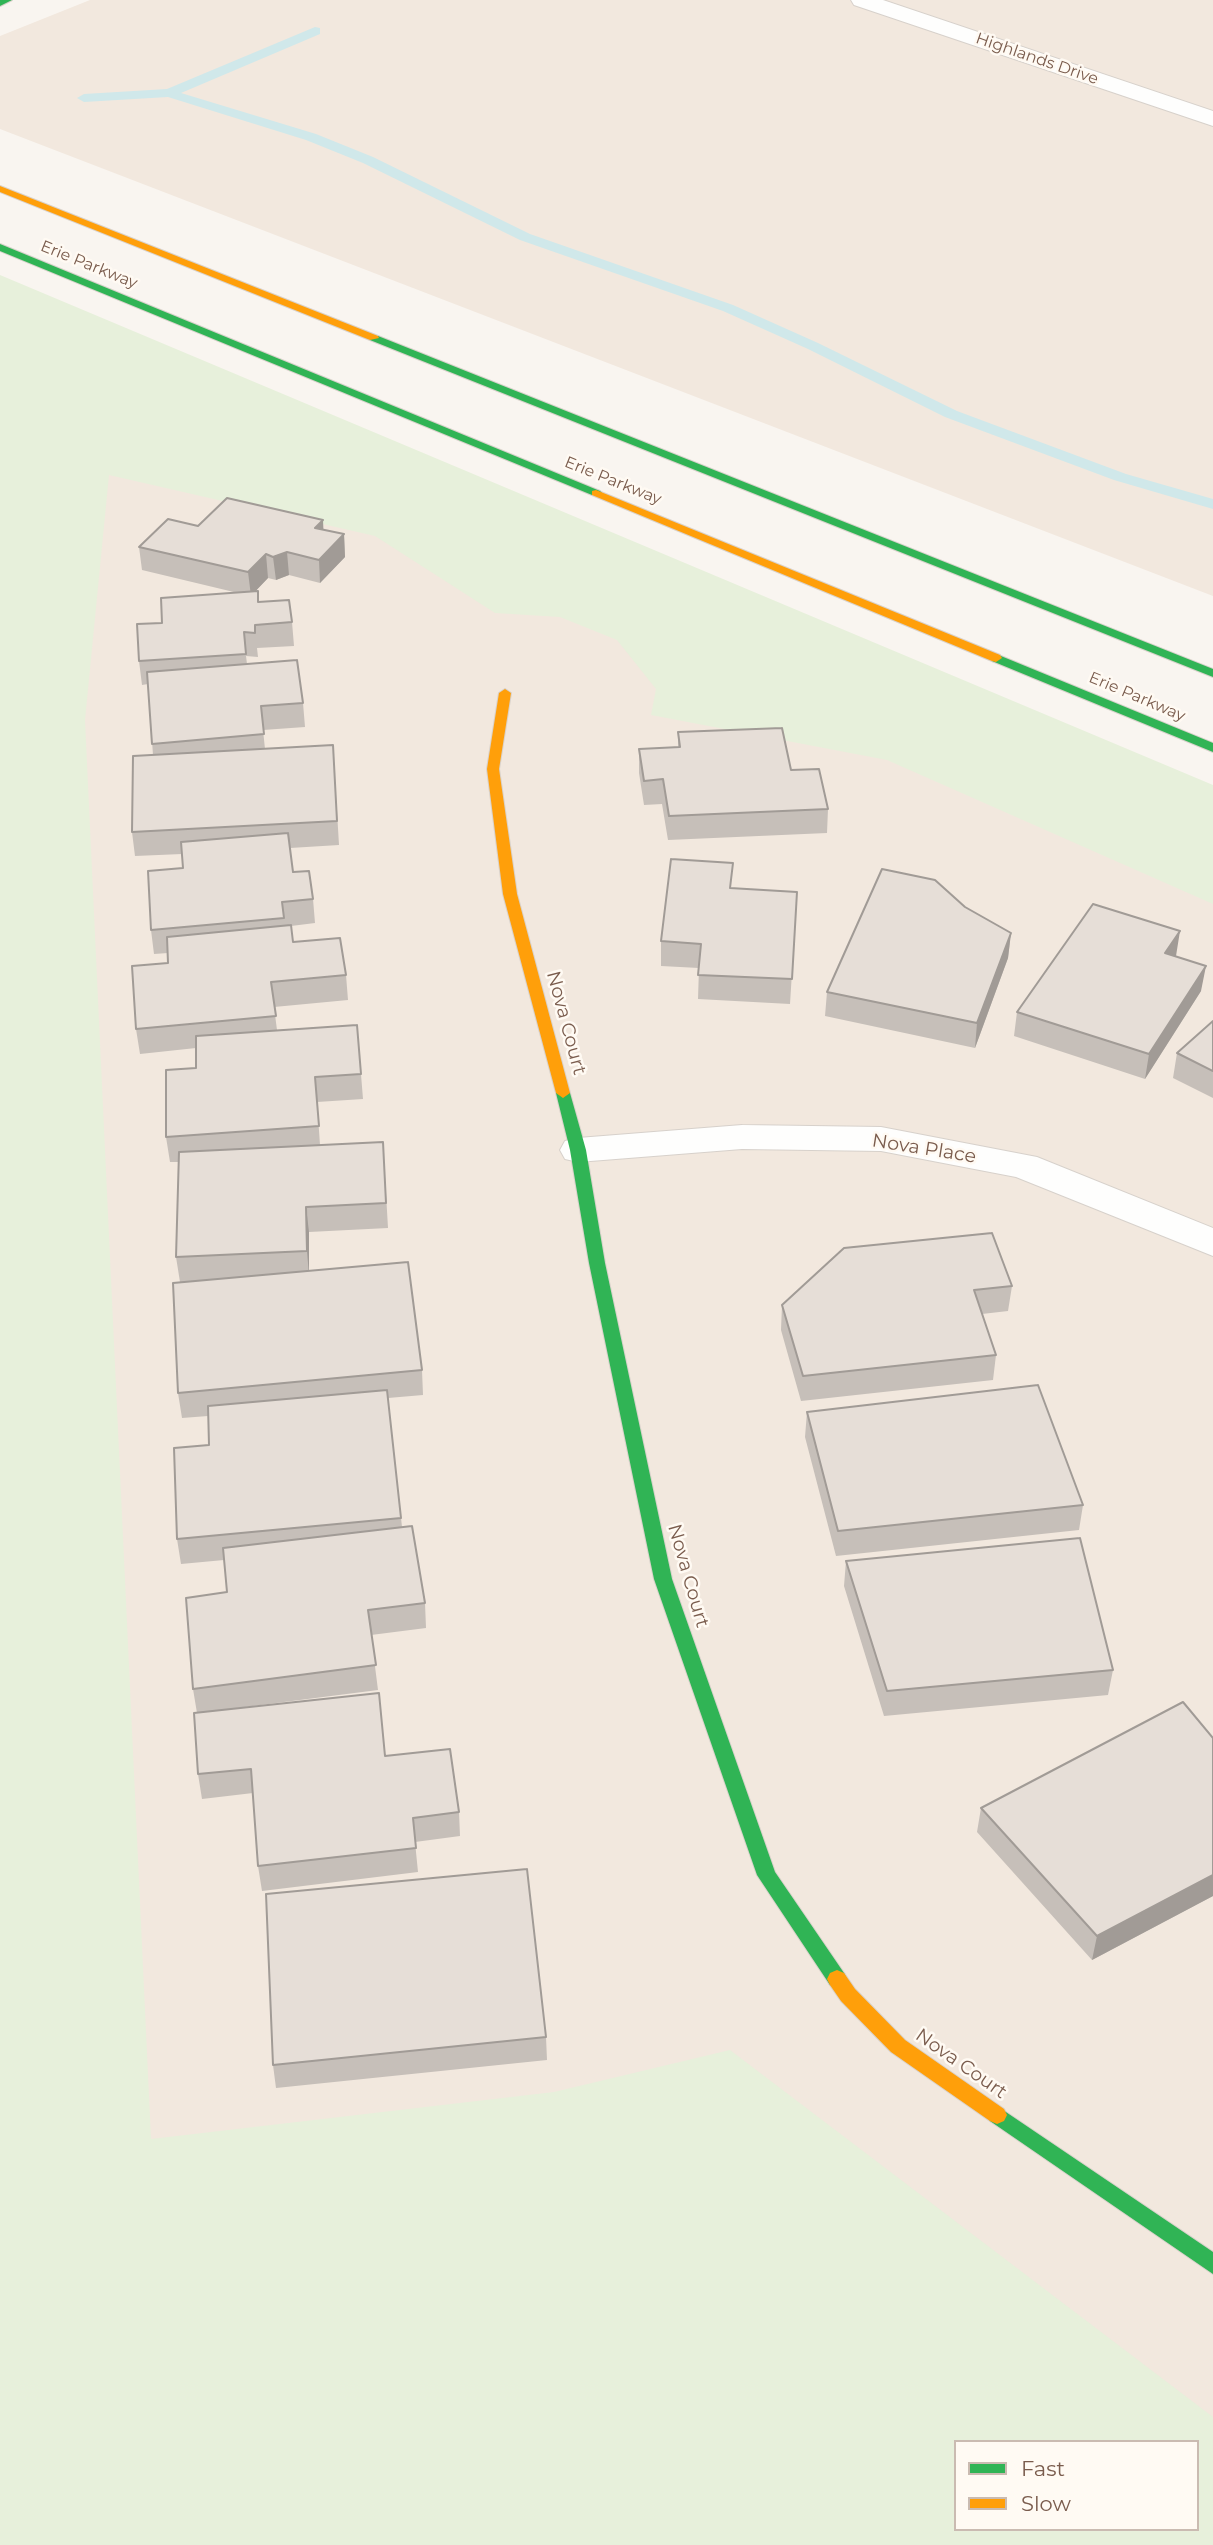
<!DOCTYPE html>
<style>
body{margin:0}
#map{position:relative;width:1213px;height:2545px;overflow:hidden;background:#f9f5f0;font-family:Montserrat,sans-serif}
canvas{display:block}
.legend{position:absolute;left:954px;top:2440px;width:245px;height:91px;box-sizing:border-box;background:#fffaf3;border:2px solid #cabbb1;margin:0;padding:9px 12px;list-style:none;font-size:21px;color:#7a5c4d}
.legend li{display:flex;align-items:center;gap:14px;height:35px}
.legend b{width:35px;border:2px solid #cabbb1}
</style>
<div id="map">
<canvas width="1213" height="2545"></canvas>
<ul class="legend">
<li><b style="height:9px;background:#30b455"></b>Fast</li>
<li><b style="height:9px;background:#ff9f0a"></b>Slow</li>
</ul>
</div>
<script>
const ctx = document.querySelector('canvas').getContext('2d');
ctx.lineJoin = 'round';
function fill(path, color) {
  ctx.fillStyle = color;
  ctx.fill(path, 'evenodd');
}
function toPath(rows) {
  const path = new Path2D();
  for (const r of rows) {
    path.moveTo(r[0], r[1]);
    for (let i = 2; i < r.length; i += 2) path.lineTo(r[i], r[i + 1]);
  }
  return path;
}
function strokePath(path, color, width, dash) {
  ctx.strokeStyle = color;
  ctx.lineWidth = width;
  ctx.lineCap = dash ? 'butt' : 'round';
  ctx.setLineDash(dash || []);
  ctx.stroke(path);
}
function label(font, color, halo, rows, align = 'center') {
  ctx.font = font + ' Montserrat,sans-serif';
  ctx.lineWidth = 5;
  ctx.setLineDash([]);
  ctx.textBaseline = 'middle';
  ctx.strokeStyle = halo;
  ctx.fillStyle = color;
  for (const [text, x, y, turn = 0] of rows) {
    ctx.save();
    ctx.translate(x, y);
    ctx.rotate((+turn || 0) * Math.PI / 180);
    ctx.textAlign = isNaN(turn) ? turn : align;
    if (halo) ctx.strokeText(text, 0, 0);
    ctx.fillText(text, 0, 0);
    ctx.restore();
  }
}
fill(toPath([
 [90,0,1213,0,1213,596,0,129,0,36],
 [0,304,1213,796,1213,2545,0,2545],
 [956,2442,1197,2442,1197,2529,956,2529]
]), '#f2e8de');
fill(toPath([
 [0,275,1213,785,1213,904,887,760,651,715,656,689,617,640,560,617,495,613,375,536,109,475,85,720,151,2139,554,2092,730,2050,1213,2417,1213,2545,0,2545],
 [956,2442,1197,2442,1197,2529,956,2529]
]), '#e7f0db');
fill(toPath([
 [315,27,320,28,320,34,181,93,316,134,373,157,530,234,733,305,818,343,957,411,1126,474,1213,499,1213,509,1114,480,945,417,808,349,723,311,520,240,363,163,306,140,168,97,84,102,77,98,84,94,167,89,315,27]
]), '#d0e8ea');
const street = toPath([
 [851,0,883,0,1213,111,1213,126,854,5,851,0],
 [742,1125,881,1127,1037,1157,1213,1228,1213,1256,1016,1177,881,1151,742,1149,578,1162,565,1159,560,1150,565,1141,578,1138,742,1125]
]);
const fast = toPath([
 [0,0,12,0,0,6,0,0],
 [0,244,600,491,602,493,592,495,0,251,0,244],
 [370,336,378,336,1213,669,1213,677,370,340,370,336],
 [996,654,1213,743,1213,752,992,661,992,655,996,654],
 [563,1088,570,1093,586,1150,605,1263,672,1579,775,1872,844,1973,847,1979,844,1985,837,1988,830,1985,757,1875,654,1579,589,1263,570,1150,556,1093,563,1088],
 [997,2106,1213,2252,1213,2274,990,2121,987,2115,990,2109,997,2106]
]);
const slow = toPath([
 [0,186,378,336,379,338,370,340,0,192,0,186],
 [596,490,1000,655,1002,658,996,662,992,661,592,495,592,491,596,490],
 [505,689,511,693,499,769,517,894,570,1093,563,1098,556,1093,503,894,487,769,499,693,505,689],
 [837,1970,844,1973,855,1989,905,2040,1004,2109,1007,2115,1004,2121,997,2124,990,2121,891,2052,841,2001,830,1985,827,1979,830,1973,837,1970]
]);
strokePath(street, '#d7d1cb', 2);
strokePath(fast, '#d9d2cb', 2);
strokePath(slow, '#d9d2cb', 2);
fill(street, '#fefefd');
fill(fast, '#30b455');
fill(slow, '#ff9f0a');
fill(toPath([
 [323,520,323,530,344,534,345,557,320,583,289,575,276,580,268,578,254,592,258,591,259,602,292,622,294,646,257,648,258,657,246,656,247,664,303,703,305,727,263,730,265,749,333,745,339,845,290,848,293,872,313,899,315,923,291,926,293,942,346,975,348,1000,274,1007,277,1030,357,1025,363,1099,317,1102,320,1145,383,1142,388,1228,309,1232,309,1271,422,1370,423,1395,388,1398,402,1527,425,1603,426,1628,371,1635,378,1690,237,1708,385,1756,459,1812,460,1836,415,1842,418,1872,262,1891,258,1866,253,1793,202,1799,198,1774,197,1713,193,1689,227,1592,224,1560,181,1564,177,1539,209,1445,208,1416,182,1418,178,1393,180,1282,176,1257,179,1162,170,1162,166,1137,196,1068,196,1048,140,1054,136,1029,168,963,168,953,154,954,151,930,183,868,182,854,135,856,132,832,153,755,148,684,142,685,139,661,162,623,238,593,142,570,139,547,198,526],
 [678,732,791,770,828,809,827,833,668,840,662,804,644,805,639,773,639,749,678,747],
 [732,888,797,892,790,1004,698,999,699,968,661,966,661,941],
 [965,907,1011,933,1008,958,975,1048,825,1016,827,992],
 [1175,957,1201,991,1145,1079,1014,1036,1017,1012],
 [1213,1021,1213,1098,1173,1078,1177,1053],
 [1012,1286,1008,1311,982,1314,996,1355,993,1380,801,1401,781,1330,782,1305],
 [807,1412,1083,1505,1079,1530,836,1556,805,1437],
 [846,1561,1113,1670,1108,1695,884,1716,844,1586],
 [1213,1738,1213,1896,1092,1960,977,1832,981,1808],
 [546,2037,547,2060,276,2088,273,2065]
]), '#c6bfb9');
fill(toPath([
 [323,520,324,543,315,528],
 [344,534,345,557,320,583,319,560],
 [287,552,289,575,276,580,273,557],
 [266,554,268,578,251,596,248,572],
 [1180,931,1176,956,1161,978,1165,953],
 [1011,933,1008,958,975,1048,977,1023],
 [1206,966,1201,991,1145,1079,1149,1054],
 [306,1207,309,1232,309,1276,307,1251],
 [1213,1875,1213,1896,1092,1960,1097,1936]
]), '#a19b96');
const building = toPath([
 [227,498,323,520,315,528,344,534,319,560,287,552,273,557,266,554,248,572,139,547,168,519,198,526,227,498],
 [258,591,258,602,289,600,292,622,255,625,255,633,244,632,246,654,139,661,137,624,162,623,161,598,258,591],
 [297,660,303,703,261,706,264,734,152,744,147,672,297,660],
 [782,728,791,770,819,769,828,809,669,816,663,779,644,781,639,749,680,747,678,732,782,728],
 [333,745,337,821,132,832,133,756,333,745],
 [288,833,293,872,309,871,313,899,282,902,284,918,151,930,148,871,183,868,181,842,288,833],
 [671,859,733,863,730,888,797,892,792,979,698,975,701,944,661,941,671,859],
 [882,869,935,880,965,907,1011,933,977,1023,827,992,882,869],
 [1093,904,1180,931,1165,953,1206,966,1149,1054,1017,1012,1093,904],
 [291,925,293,942,340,938,346,975,271,982,276,1016,136,1029,132,966,168,963,167,937,291,925],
 [1213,1021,1213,1071,1177,1053,1213,1021],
 [357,1025,361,1074,315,1077,319,1126,166,1137,166,1070,196,1068,196,1036,357,1025],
 [383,1142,386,1203,306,1207,307,1251,176,1257,179,1152,383,1142],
 [992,1233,1012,1286,974,1290,996,1355,803,1376,782,1305,844,1248,992,1233],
 [408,1262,422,1370,178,1393,173,1283,408,1262],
 [1038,1385,1083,1505,838,1531,807,1412,1038,1385],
 [387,1390,401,1518,177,1539,174,1448,209,1445,208,1406,387,1390],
 [412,1526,425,1603,368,1610,376,1665,193,1689,186,1598,227,1592,223,1548,412,1526],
 [1080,1538,1113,1670,887,1691,846,1561,1080,1538],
 [379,1693,385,1756,450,1749,459,1812,413,1818,416,1848,258,1866,251,1769,198,1774,194,1713,379,1693],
 [1183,1702,1213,1738,1213,1875,1097,1936,981,1808,1183,1702],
 [527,1869,546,2037,273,2065,266,1894,527,1869]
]);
fill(building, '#e6ded7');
strokePath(building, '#a19b96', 2);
label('16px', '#7a5c4d', '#fffaf3', [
 ["Highlands Drive",1037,59,19],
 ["Erie Parkway",89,265,22],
 ["Erie Parkway",613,481,22],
 ["Erie Parkway",1137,697,23]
]);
label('19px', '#7a5c4d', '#fffaf3', [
 ["Nova Court",566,1023,75],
 ["Nova Place",924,1149,9],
 ["Nova Court",688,1576,74],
 ["Nova Court",961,2064,35]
]);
</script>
